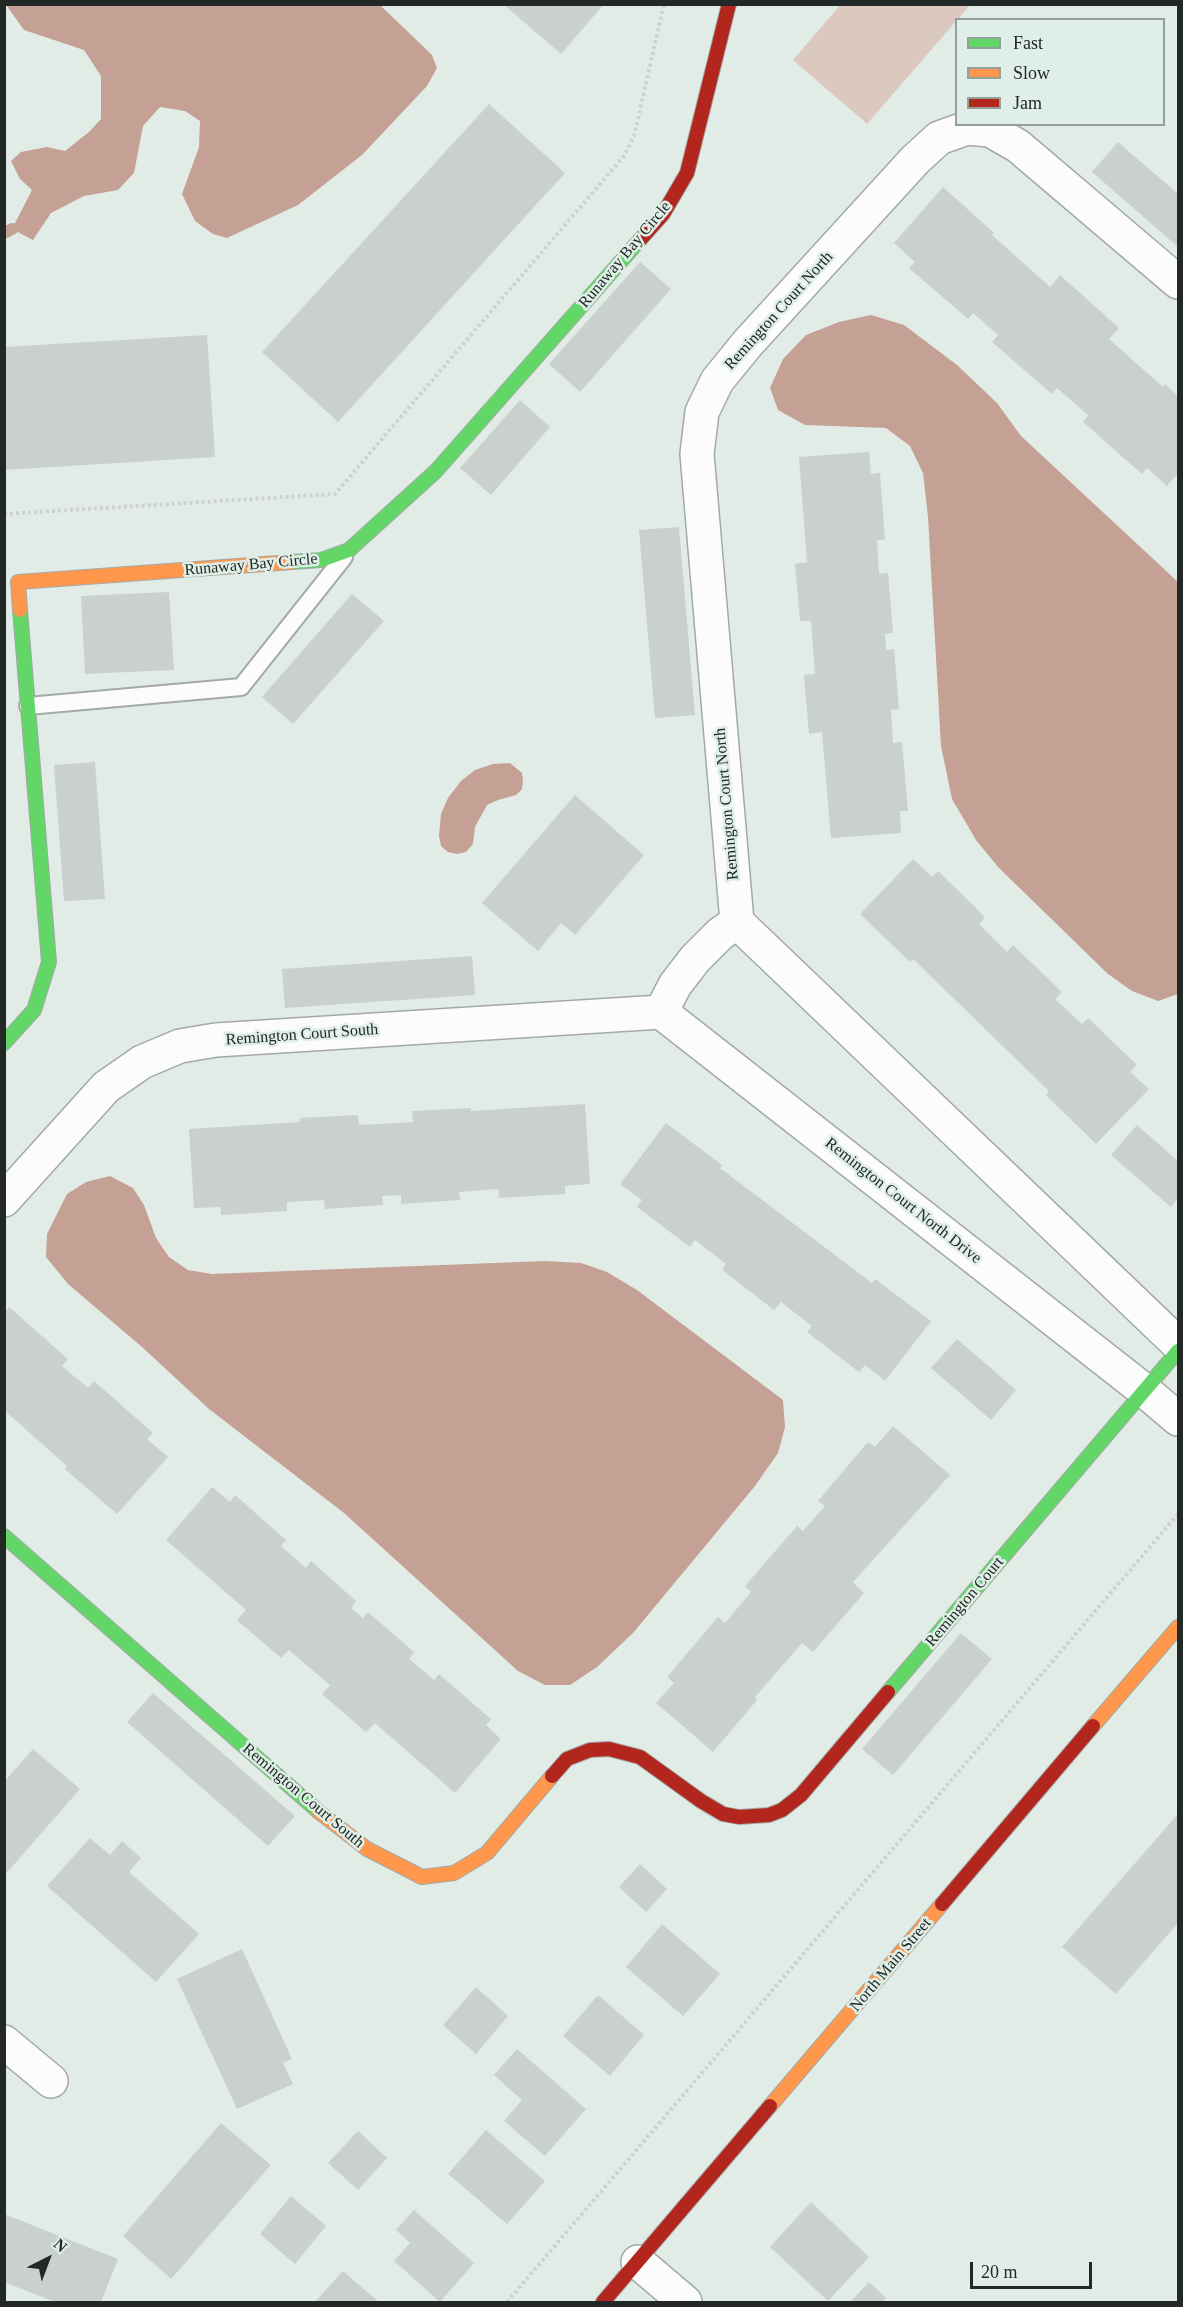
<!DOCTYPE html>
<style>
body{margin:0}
#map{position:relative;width:1183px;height:2307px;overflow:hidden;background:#e2ece7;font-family:"Times New Roman",serif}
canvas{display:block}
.frame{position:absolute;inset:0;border:6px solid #222825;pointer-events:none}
.legend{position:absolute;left:955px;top:18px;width:210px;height:108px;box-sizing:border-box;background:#dfefe8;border:2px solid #939f9a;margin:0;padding:8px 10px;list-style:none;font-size:18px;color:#222825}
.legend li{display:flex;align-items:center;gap:12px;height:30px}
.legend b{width:30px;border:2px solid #939f9a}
.north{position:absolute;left:18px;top:2229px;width:60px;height:60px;-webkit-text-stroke:4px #dfefe8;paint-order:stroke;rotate:42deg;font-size:16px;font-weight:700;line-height:24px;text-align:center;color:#222825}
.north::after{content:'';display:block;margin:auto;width:21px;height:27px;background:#222825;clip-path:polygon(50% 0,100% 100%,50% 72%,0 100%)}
.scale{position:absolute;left:970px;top:2262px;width:122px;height:27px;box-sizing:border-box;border:3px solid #222825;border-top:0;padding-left:8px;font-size:18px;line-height:21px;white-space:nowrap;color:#222825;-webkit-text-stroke:4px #dfefe8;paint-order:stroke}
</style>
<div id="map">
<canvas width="1183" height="2307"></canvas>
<div class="frame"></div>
<ul class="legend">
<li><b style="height:8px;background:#63d668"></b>Fast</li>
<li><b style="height:8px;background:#ff974d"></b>Slow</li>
<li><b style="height:8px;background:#b3261e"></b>Jam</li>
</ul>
<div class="north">N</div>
<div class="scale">20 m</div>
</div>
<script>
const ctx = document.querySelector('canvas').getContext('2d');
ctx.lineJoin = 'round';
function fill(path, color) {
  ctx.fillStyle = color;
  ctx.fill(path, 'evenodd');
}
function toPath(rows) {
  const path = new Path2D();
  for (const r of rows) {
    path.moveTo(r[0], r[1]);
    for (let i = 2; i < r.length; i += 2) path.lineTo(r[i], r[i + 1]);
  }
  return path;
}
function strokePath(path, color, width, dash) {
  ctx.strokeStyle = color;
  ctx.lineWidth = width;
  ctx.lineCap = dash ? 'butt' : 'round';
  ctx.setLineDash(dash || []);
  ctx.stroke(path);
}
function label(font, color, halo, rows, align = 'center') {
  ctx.font = font + ' "Times New Roman",serif';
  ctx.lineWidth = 5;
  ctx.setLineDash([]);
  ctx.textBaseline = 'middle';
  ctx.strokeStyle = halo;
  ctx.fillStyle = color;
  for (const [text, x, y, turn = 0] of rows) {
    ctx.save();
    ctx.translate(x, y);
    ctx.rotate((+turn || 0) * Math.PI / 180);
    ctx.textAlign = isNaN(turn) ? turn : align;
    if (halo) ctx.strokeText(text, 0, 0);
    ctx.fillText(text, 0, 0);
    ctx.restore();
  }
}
fill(toPath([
 [841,4,970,4,970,5,867,124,793,60]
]), '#dbc9c0');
fill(toPath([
 [6,5,380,5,432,55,437,68,427,86,362,155,298,205,227,238,213,234,195,221,182,194,199,147,200,121,185,111,160,107,143,126,134,173,118,190,84,196,51,213,33,240,12,229,32,190,20,179,11,161,21,152,47,147,65,151,89,132,101,119,101,76,84,50,24,30],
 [871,315,904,325,957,365,997,403,1021,436,1178,582,1178,994,1158,1001,1132,991,1108,974,999,868,976,840,952,799,941,746,928,517,923,473,910,446,886,428,805,425,778,410,770,388,783,359,806,335,839,322],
 [510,763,522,773,523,781,522,789,516,795,498,800,487,805,475,827,473,844,466,852,457,854,448,852,441,846,439,836,441,814,448,798,461,781,475,770,493,764],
 [110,1176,133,1188,144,1205,156,1238,169,1257,188,1270,212,1274,545,1261,581,1263,607,1272,637,1290,783,1400,785,1427,778,1453,755,1486,633,1633,597,1667,570,1685,545,1685,518,1671,344,1513,209,1409,142,1347,68,1284,46,1257,47,1234,67,1194,86,1182]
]), '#c5a094');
strokePath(toPath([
 [4,233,12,229]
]), '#c5a094', 12);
fill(toPath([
 [503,4,604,4,561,54],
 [489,104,565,173,338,422,262,352],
 [1118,142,1178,194,1178,247,1092,172],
 [943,187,994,233,992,235,1050,287,1060,275,1119,328,1109,339,1163,387,1165,384,1178,396,1178,473,1167,486,1147,468,1142,474,1083,422,1088,415,1057,388,1052,394,992,342,998,335,973,313,968,319,909,268,915,262,894,243],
 [640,262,671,289,580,392,549,364],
 [207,335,215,457,4,470,4,347],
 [520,400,550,427,491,495,460,468],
 [869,452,871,474,880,473,885,540,877,540,879,574,888,573,893,633,885,634,886,650,894,649,899,709,891,710,893,743,902,742,908,811,900,811,901,833,831,838,822,732,809,734,804,675,815,674,811,621,800,621,795,564,807,562,799,457],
 [679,527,695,715,655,718,639,530],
 [169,592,174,670,85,674,81,596],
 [352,594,384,621,293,724,262,697],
 [95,762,105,899,64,901,54,765],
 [575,795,644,855,575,935,561,923,538,951,482,903],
 [913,859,932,877,938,871,985,917,979,924,1007,952,1013,945,1062,992,1055,999,1082,1024,1088,1018,1137,1065,1130,1072,1149,1089,1096,1144,1046,1095,1049,1091,913,959,910,962,860,914],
 [472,956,475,995,285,1008,282,969],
 [585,1104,590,1184,565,1186,565,1194,499,1198,498,1189,459,1192,460,1200,401,1204,401,1195,382,1196,383,1205,325,1209,324,1200,287,1202,287,1211,221,1215,221,1207,194,1208,189,1129,300,1122,300,1118,358,1115,359,1125,413,1122,412,1111,471,1108,471,1111],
 [666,1123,722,1165,720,1168,872,1283,875,1279,931,1321,885,1381,865,1365,859,1372,807,1332,812,1326,781,1302,774,1310,722,1270,726,1264,695,1240,690,1247,637,1207,642,1200,620,1184],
 [1137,1125,1178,1161,1178,1197,1171,1207,1111,1155],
 [9,1307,68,1359,62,1366,88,1388,94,1381,153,1433,147,1439,168,1457,117,1514,65,1469,67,1466,4,1410,4,1313],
 [957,1339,1016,1390,991,1420,931,1368],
 [893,1426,950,1475,853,1582,864,1593,813,1652,802,1643,755,1697,757,1700,713,1752,656,1703,674,1683,667,1677,718,1617,725,1623,751,1592,745,1586,797,1526,803,1531,825,1506,818,1501,868,1442,875,1447],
 [212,1487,230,1502,235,1495,286,1540,281,1546,306,1568,311,1561,356,1601,351,1608,363,1618,368,1612,414,1652,409,1659,434,1680,439,1674,491,1719,486,1725,501,1739,455,1793,375,1723,366,1732,322,1694,330,1685,289,1650,281,1658,237,1620,246,1610,166,1540],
 [961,1633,992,1659,893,1775,862,1749],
 [153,1693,295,1816,268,1846,127,1722],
 [33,1749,80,1789,4,1876,4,1782],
 [1178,1814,1178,1923,1116,1994,1062,1947],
 [90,1838,110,1855,122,1841,141,1858,129,1872,199,1934,156,1982,47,1886],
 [640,1864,667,1889,646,1912,619,1887],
 [662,1924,720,1974,683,2016,626,1967],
 [242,1949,292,2059,283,2063,293,2084,237,2109,177,1979],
 [476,1987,508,2016,476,2054,443,2025],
 [598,1995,644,2035,610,2076,563,2036],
 [517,2049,586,2109,545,2156,504,2121,522,2100,494,2075],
 [221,2123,271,2165,171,2279,123,2236],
 [486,2130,545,2181,507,2224,448,2174],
 [358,2131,387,2158,358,2190,328,2163],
 [291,2196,326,2226,295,2264,260,2234],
 [811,2202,869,2257,828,2301,770,2247],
 [414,2210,474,2263,440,2302,394,2261,410,2243,396,2230],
 [4,2214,118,2259,101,2302,55,2302,4,2282],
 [343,2271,379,2302,315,2302],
 [869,2282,886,2298,881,2302,850,2302]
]), '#c9d0cd');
const lane = toPath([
 [28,706,241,687,344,557]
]);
const street = toPath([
 [737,922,697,454,702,412,717,381,747,344,915,160,939,138,967,128,990,130,1018,146,1178,282],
 [737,922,1178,1344],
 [661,1012,1145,1391,1178,1419],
 [661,1012,675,985,695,959,720,934,737,922],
 [4,1200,106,1087,142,1062,180,1046,216,1040,661,1012],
 [4,2042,51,2081],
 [638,2262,685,2302]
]);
const fast = toPath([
 [292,562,321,560,349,550,436,471,638,242],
 [4,1043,34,1010,49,962,20,610],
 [4,1536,319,1812],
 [888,1692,1178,1351]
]);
const slow = toPath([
 [20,610,18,582,292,562],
 [1093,1726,1178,1627],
 [319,1812,367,1849,422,1877,454,1873,487,1853,552,1776],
 [770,2106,942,1904]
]);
const jam = toPath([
 [638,242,663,214,687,173,729,4],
 [552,1776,567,1759,590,1750,609,1749,640,1757,701,1801,723,1814,739,1817,769,1815,782,1810,801,1795,888,1692],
 [942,1904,1093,1726],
 [603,2302,770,2106]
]);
strokePath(lane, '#a3a9a6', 20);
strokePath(street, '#a3a9a6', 36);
strokePath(fast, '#a3a9a6', 16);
strokePath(slow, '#a3a9a6', 16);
strokePath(jam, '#a3a9a6', 16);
strokePath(toPath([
 [4,514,335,494,624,156,634,136,664,4],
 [507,2302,1178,1514]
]), '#ced1cf', 4, [3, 3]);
strokePath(lane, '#fbfcfb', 16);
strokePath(street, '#fbfcfb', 33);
strokePath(fast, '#63d668', 14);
strokePath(slow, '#ff974d', 14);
strokePath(jam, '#b3261e', 14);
label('16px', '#222825', '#dfefe8', [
 ["Runaway Bay Circle",625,255,-50],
 ["Remington Court North",779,311,-48],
 ["Runaway Bay Circle",251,565,-5],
 ["Remington Court North",727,804,-95],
 ["Remington Court South",302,1035,-4],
 ["Remington Court North Drive",903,1201,38],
 ["Remington Court",965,1602,-50],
 ["Remington Court South",303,1796,40],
 ["North Main Street",891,1965,-50]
]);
</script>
